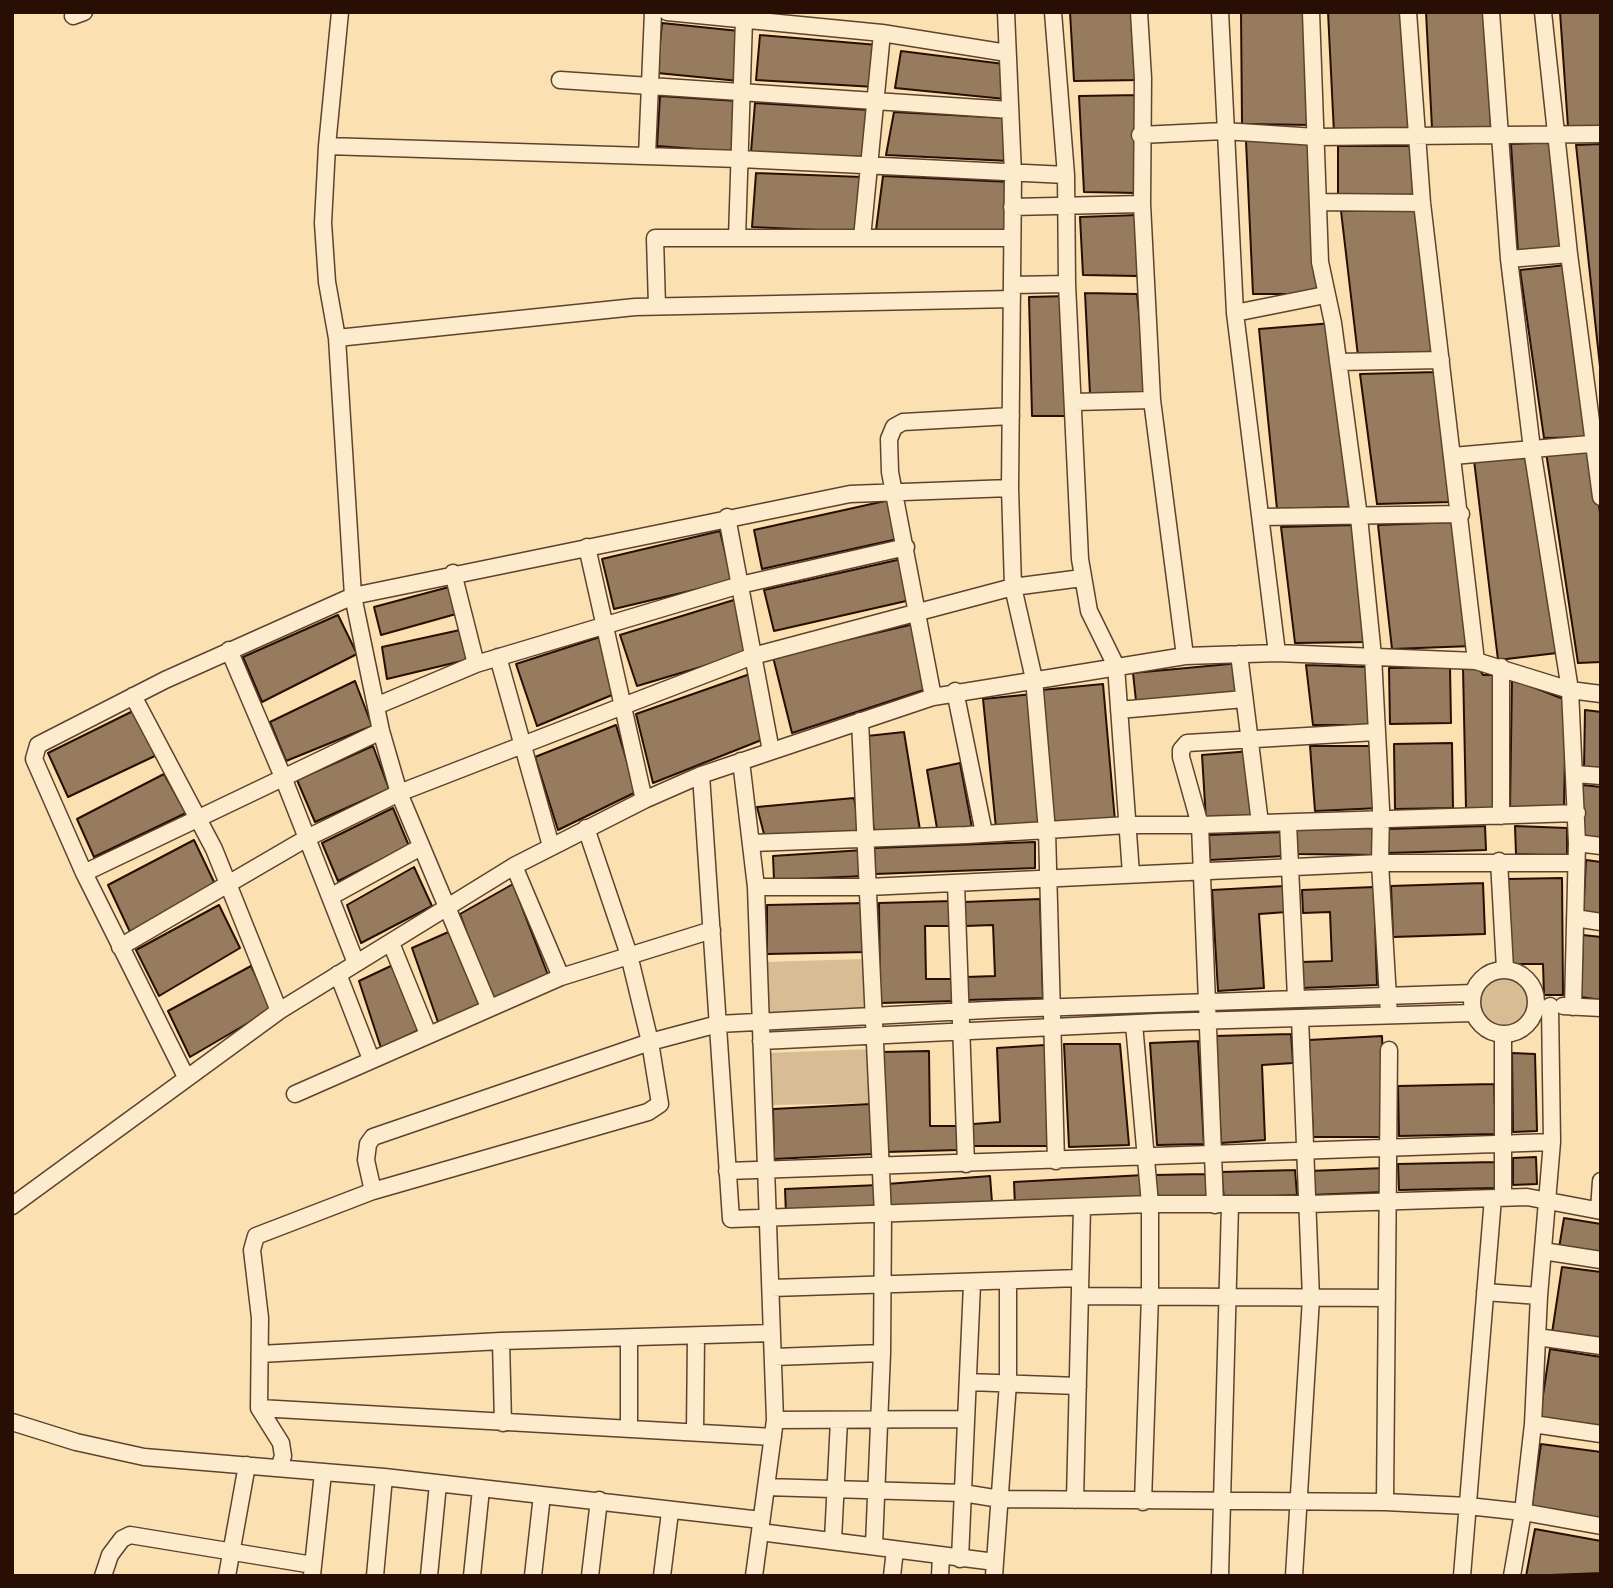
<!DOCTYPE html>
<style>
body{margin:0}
#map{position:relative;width:1613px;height:1588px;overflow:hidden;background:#fbe0b1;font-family:Vollkorn,serif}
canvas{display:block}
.frame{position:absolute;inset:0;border:14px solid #290e04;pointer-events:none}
</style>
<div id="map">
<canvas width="1613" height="1588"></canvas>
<div class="frame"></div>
</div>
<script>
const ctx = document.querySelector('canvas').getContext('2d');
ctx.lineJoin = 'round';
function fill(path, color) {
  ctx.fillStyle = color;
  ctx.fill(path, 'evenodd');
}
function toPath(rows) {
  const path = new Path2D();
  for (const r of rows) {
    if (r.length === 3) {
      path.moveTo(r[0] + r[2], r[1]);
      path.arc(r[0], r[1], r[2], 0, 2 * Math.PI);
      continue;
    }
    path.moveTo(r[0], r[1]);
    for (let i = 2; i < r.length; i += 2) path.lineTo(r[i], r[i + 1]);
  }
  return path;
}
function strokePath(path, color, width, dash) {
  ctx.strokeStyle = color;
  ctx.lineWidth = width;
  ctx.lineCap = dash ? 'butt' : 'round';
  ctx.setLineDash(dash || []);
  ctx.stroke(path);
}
fill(toPath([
 [865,959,866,1012,770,1018,767,962],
 [1504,1002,26],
 [871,1049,873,1103,771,1105,769,1053]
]), '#d7bc94');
const building = toPath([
 [1070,12,1138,12,1142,80,1074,81,1070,12],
 [1241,12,1309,12,1313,125,1242,124,1241,12],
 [1328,12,1406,12,1412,128,1334,133,1328,12],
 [1426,12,1486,12,1491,129,1432,128,1426,12],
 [1560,12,1601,12,1601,126,1568,127,1560,12],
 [662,23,739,31,739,81,657,73,662,23],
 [760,35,878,45,875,87,756,80,760,35],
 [901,51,1004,64,1005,99,895,88,901,51],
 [1140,95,1137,193,1084,192,1079,96,1140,95],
 [660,96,737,101,735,152,657,146,660,96],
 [755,103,870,110,865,157,751,152,755,103],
 [894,112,1008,118,1009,161,886,155,894,112],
 [1246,141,1313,141,1319,294,1253,294,1246,141],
 [1556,142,1564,250,1518,252,1511,144,1556,142],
 [1601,144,1601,376,1576,145,1601,144],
 [1338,146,1416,146,1416,196,1338,196,1338,146],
 [756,173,862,177,859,232,752,227,756,173],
 [883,176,1011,182,1011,233,876,230,883,176],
 [1418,210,1436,352,1358,356,1341,211,1418,210],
 [1138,215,1137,276,1083,275,1080,217,1138,215],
 [1566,265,1590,437,1544,438,1520,270,1566,265],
 [1085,293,1137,294,1147,392,1090,394,1085,293],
 [1067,296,1073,416,1032,416,1029,297,1067,296],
 [1333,323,1349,507,1277,509,1259,329,1333,323],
 [1437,372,1451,502,1377,504,1360,374,1437,372],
 [1592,451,1601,521,1601,662,1578,663,1546,452,1592,451],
 [1531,457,1557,653,1498,660,1474,460,1531,457],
 [894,499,902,538,762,569,754,530,894,499],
 [1458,522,1472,646,1392,649,1378,525,1458,522],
 [1353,525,1367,642,1295,643,1281,527,1353,525],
 [720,531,732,581,614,609,602,559,720,531],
 [906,558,915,599,774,631,764,590,906,558],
 [449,587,456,614,381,635,374,607,449,587],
 [737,599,751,652,637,686,620,635,737,599],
 [338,615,357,654,262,702,243,657,338,615],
 [914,624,930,688,792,733,773,657,914,624],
 [460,630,470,659,387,679,382,647,460,630],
 [603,636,612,695,537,726,516,664,603,636],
 [1240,663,1242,692,1136,701,1133,673,1240,663],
 [1306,665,1371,667,1374,725,1313,725,1306,665],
 [1450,667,1451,723,1390,724,1389,668,1450,667],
 [1463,668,1479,668,1483,675,1498,675,1499,810,1466,809,1463,668],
 [750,674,764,739,653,783,636,714,750,674],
 [1512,679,1566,700,1564,809,1510,808,1512,679],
 [355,681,372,726,286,761,270,722,355,681],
 [1103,684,1115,821,1053,827,1041,690,1103,684],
 [1033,694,1046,823,996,828,983,699,1033,694],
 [135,710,159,754,68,797,48,753,135,710],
 [1585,710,1601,712,1601,770,1584,769,1585,710],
 [616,725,636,792,558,830,535,757,616,725],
 [904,732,920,830,874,835,867,736,904,732],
 [1452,743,1453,808,1395,809,1394,744,1452,743],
 [373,746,389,789,315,822,297,780,373,746],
 [1310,746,1375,746,1380,808,1315,811,1310,746],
 [1251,751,1255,816,1206,820,1202,755,1251,751],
 [960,763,973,833,938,834,927,770,960,763],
 [164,774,186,813,94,857,77,819,164,774],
 [1583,785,1601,787,1601,840,1583,838,1583,785],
 [854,798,861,832,765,838,757,807,854,798],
 [393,808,409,846,338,881,322,843,393,808],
 [1485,826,1486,850,1388,853,1387,829,1485,826],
 [1515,826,1567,828,1567,856,1516,854,1515,826],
 [1374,828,1376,855,1297,854,1296,829,1374,828],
 [1285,832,1285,856,1210,860,1209,835,1285,832],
 [194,840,215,884,130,932,108,885,194,840],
 [1035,842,1035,868,875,874,874,848,1035,842],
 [863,850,864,876,774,880,773,856,863,850],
 [1586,860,1601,862,1601,919,1583,916,1586,860],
 [414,867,432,906,361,943,347,905,414,867],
 [1562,878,1563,995,1544,995,1543,964,1509,964,1508,879,1562,878],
 [1483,883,1485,934,1393,937,1391,886,1483,883],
 [513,884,548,975,492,1002,460,914,513,884],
 [1285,886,1287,912,1259,914,1264,988,1218,991,1212,890,1285,886],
 [1374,887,1377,985,1302,988,1301,962,1332,961,1330,912,1303,913,1302,890,1374,887],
 [1040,899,1043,998,966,1000,966,977,995,976,993,925,965,926,964,902,1040,899],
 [953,901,953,926,925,926,926,979,957,979,957,1001,880,1003,879,903,953,901],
 [866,903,867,952,767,954,767,905,866,903],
 [219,905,240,948,159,996,136,950,219,905],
 [453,930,485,1006,439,1025,412,948,453,930],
 [1583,935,1601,937,1601,1000,1581,997,1583,935],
 [395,964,419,1030,381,1048,359,981,395,964],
 [251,966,272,1009,190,1057,168,1011,251,966],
 [1291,1034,1293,1063,1262,1065,1265,1140,1221,1143,1215,1036,1291,1034],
 [1382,1036,1386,1137,1313,1137,1309,1040,1382,1036],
 [1198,1041,1204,1144,1157,1145,1150,1043,1198,1041],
 [1064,1044,1120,1044,1129,1145,1069,1147,1064,1044],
 [1045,1045,1049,1146,973,1146,973,1124,1000,1122,997,1048,1045,1045],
 [929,1051,930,1126,958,1126,959,1150,885,1152,882,1052,929,1051],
 [1512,1053,1535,1054,1537,1131,1513,1132,1512,1053],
 [1494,1084,1496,1134,1399,1136,1398,1086,1494,1084],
 [871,1104,873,1154,774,1159,773,1109,871,1104],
 [1536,1157,1537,1184,1513,1185,1513,1158,1536,1157],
 [1496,1162,1497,1188,1399,1190,1398,1164,1496,1162],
 [1385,1168,1385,1192,1311,1195,1309,1171,1385,1168],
 [1295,1170,1297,1195,1224,1198,1221,1172,1295,1170],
 [1206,1174,1207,1200,1155,1200,1154,1175,1206,1174],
 [1144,1175,1145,1198,1015,1206,1014,1182,1144,1175],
 [990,1176,992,1202,889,1209,887,1184,990,1176],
 [879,1185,880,1211,786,1215,785,1189,879,1185],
 [1564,1218,1601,1224,1601,1254,1559,1248,1564,1218],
 [1562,1267,1601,1272,1601,1340,1552,1333,1562,1267],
 [1550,1349,1601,1357,1601,1430,1539,1421,1550,1349],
 [1541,1444,1601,1452,1601,1521,1531,1511,1541,1444],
 [1535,1529,1601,1541,1601,1573,1526,1576,1535,1529]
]);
fill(building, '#967b5e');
strokePath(building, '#290e04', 2);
const minor = toPath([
 [340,12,327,146,740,159,1066,175],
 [667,12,882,33,1007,53],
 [1006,12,1013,174,1010,488,1013,587,1034,679,1047,831,1056,1161],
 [1053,12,1066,175,1067,284,1080,559,1089,611,1116,666,1131,874],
 [1139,12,1143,78,1142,204,1152,400,1185,656],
 [1220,12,1235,313,1277,653],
 [1311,12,1320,262,1333,323,1359,517,1373,656,1381,809,1380,863,1389,1015],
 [1408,12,1422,203,1476,661],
 [1491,12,1509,259,1532,449,1570,690,1577,843,1573,1007],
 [1543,12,1569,254,1601,497],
 [73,16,84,12],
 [560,80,1010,110],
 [1140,135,1224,131,1316,137,1601,134],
 [327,146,323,223,327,282,337,338,635,307,1012,299],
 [647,156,653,12],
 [1318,202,1422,203],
 [1012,207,1142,204],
 [737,238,744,19],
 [862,238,882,33],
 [1509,259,1569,254],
 [1012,285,1067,284],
 [657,306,655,238,1012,238],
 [1235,313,1325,295],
 [337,338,353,596,381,731,399,793,489,1007],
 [1338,362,1441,360],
 [1075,402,1152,400],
 [1453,456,1601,443],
 [727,517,771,751],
 [1262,517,1461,514],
 [587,547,644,800],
 [453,573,476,664],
 [229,650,283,777,356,963],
 [1239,654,1260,823],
 [498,657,551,846],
 [955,691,984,833],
 [133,696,214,849,279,1011],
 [933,697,890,472,889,439,894,427,903,422,1011,416],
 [376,706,476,664,740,585,906,547],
 [1119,710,1244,699],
 [860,721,883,1215,882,1353,874,1545],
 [1376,732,1187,743,1181,750,1181,757,1200,825,1577,813],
 [741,761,756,887,775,1420,754,1576],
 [1575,774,1601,776],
 [701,775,731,1219,1150,1204,1309,1204,1527,1197,1601,1211],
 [1501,816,1501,667],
 [1288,823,1296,998],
 [752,843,967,835,1127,825,1200,825,1215,1205],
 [1577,843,1601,846],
 [1499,861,1505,969],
 [514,866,561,977],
 [84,873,381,731],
 [956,883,966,1164],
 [756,887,868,887,1380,863,1576,863],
 [330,897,421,847],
 [1575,918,1601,922],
 [391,943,428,1034],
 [120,947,307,838,399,793,623,706,753,656,1013,587,1082,578],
 [1504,1002,32],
 [338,974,371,1059],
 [1563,1006,1601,1008],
 [1134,1024,1150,1204,1150,1295,1143,1502],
 [761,1041,1159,1022,1473,1013],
 [186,1077,84,873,34,759,38,745,165,680,353,596,850,494,1010,488],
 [295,1094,561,977,712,930],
 [727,1171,1552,1142],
 [373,1191,366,1160,368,1144,373,1137,650,1042,718,1024,1006,1009,1473,993],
 [1503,1197,1503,1034],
 [12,1206,279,1011,514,866,644,800,701,775,933,697,1185,656,1277,653,1476,661,1570,690,1601,694],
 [1599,1210,1601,1181],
 [1543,1251,1601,1260],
 [772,1288,1080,1278],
 [1485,1292,1539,1296],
 [1081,1296,1387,1298],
 [1537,1337,1601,1346],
 [501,1341,503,1423],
 [260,1354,501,1341,772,1333],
 [774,1357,882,1353],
 [968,1382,1078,1386],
 [259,1408,260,1318,252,1250,256,1236,373,1191,648,1112,660,1104,650,1042,629,955,586,828],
 [775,1420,966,1419],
 [12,1422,76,1442,144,1457,384,1477,761,1520],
 [1533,1424,1601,1434],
 [629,1428,629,1338],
 [695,1431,696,1336],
 [279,1468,283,1456,281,1443,259,1408,773,1437],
 [766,1487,963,1493,1000,1499,1385,1502,1468,1506,1523,1512,1601,1526],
 [1075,1500,1082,1207],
 [1385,1502,1389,1050],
 [760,1532,995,1562],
 [833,1540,839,1420],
 [960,1559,972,1284],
 [312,1575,323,1473],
 [103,1576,110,1555,122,1539,130,1535,313,1565],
 [227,1576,247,1465],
 [375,1576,384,1477],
 [429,1576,438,1484],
 [472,1576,481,1489],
 [533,1576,542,1495],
 [590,1576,599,1500],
 [662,1576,670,1512],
 [892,1576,895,1550],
 [940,1576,941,1556],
 [994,1576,1008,1383,1008,1283],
 [1220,1576,1230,1205],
 [1294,1576,1311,1298,1300,1018],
 [1462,1576,1493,1198],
 [1512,1576,1523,1512,1533,1424,1539,1296,1552,1142,1550,1006]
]);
strokePath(minor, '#5e422f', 19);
strokePath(minor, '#fcebcc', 16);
</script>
